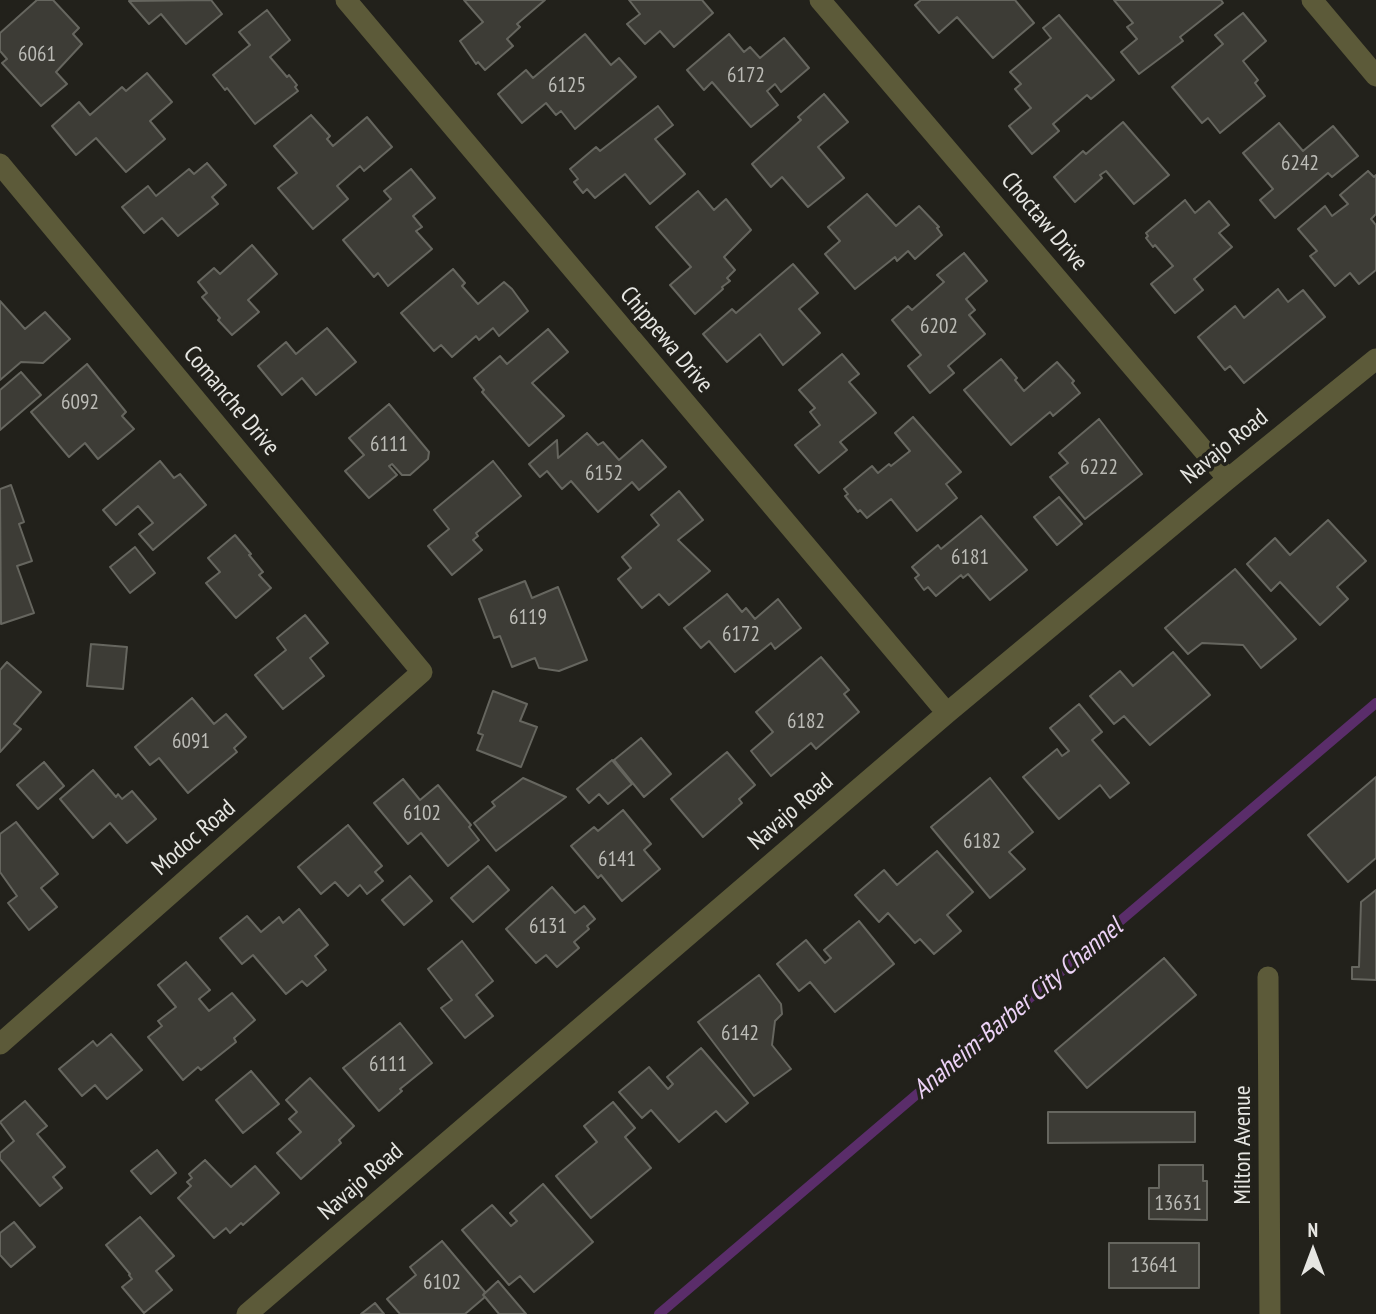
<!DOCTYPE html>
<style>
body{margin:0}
#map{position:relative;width:1376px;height:1314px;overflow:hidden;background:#22211b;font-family:"PT Sans Narrow",sans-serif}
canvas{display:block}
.north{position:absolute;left:1278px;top:1216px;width:70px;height:70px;-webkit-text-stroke:5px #22211b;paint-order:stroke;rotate:0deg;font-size:19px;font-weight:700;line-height:28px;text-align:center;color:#e6e6e2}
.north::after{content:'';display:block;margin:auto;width:24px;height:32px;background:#e6e6e2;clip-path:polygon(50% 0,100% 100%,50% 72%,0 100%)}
</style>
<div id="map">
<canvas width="1376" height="1314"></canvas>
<div class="north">N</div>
</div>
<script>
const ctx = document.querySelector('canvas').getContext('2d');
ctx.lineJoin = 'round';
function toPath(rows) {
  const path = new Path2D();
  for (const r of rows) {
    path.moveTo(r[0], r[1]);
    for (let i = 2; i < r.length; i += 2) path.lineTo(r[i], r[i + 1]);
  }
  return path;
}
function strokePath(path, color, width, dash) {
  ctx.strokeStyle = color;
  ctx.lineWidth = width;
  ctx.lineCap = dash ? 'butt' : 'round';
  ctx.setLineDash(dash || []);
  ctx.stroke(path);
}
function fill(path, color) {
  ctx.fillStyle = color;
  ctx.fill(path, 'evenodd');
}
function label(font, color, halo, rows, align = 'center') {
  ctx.font = font + ' "PT Sans Narrow",sans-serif';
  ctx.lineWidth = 7;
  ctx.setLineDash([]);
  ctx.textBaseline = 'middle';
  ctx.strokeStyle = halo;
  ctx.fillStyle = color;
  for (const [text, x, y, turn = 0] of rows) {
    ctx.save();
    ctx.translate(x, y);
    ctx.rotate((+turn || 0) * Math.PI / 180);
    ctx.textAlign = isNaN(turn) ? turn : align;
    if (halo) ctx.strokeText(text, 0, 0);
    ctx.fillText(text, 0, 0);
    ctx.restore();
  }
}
strokePath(toPath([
 [659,1314,1376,703]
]), '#5a2d6a', 10);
const building = toPath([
 [37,0,53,0,79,28,73,34,82,44,56,72,67,84,41,106,2,63,7,59,0,51,0,33,37,0],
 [211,0,222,14,186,44,161,14,149,24,129,1,211,0],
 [464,0,545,0,517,24,520,27,507,39,513,46,485,70,478,62,476,64,460,41,483,22,464,0],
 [629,0,702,0,713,13,674,47,660,31,645,44,627,24,640,14,629,0],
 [921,0,1015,0,1034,23,993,58,957,17,939,33,915,5,921,0],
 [1114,0,1221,0,1223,3,1180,37,1183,41,1139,74,1121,52,1137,39,1127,27,1133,23,1114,0],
 [267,10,290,40,270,57,287,77,289,75,297,85,295,87,298,91,255,124,227,88,225,90,213,75,250,45,239,32,267,10],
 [1243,13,1266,41,1243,61,1258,80,1255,83,1265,96,1220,133,1208,118,1202,123,1172,87,1223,44,1215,35,1243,13],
 [1059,15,1114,80,1091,99,1087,95,1053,124,1059,131,1032,154,1009,126,1031,108,1015,89,1021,84,1010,72,1051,38,1043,28,1059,15],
 [585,34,611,65,619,58,636,77,575,129,561,111,556,115,546,103,522,123,498,94,526,70,533,78,585,34],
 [729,34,744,52,750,47,760,58,784,38,809,68,781,92,775,84,767,91,778,105,751,127,712,82,704,90,687,70,729,34],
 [147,73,172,102,150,121,165,139,126,172,96,138,76,155,52,126,79,102,90,115,122,87,126,91,147,73],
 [824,94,848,122,818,147,844,178,808,207,782,177,771,187,752,164,801,120,798,117,824,94],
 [658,106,673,125,655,139,685,174,650,204,625,174,595,198,587,189,583,193,574,182,578,179,570,169,596,147,600,151,658,106],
 [311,115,330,136,327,139,333,146,367,117,392,147,364,171,360,166,337,186,348,199,313,229,278,188,297,173,274,146,311,115],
 [1123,122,1169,175,1134,204,1106,171,1100,175,1102,178,1075,202,1054,177,1083,151,1086,154,1123,122],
 [1279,123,1303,151,1333,126,1358,156,1332,177,1328,173,1275,218,1260,200,1273,189,1243,153,1279,123],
 [207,163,226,185,212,197,218,204,178,236,162,218,144,233,122,207,148,186,156,196,189,169,194,174,207,163],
 [411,169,435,198,413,216,422,227,416,231,432,249,388,286,378,273,374,277,343,240,391,199,384,191,411,169],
 [1368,171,1374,177,1376,175,1376,214,1371,219,1376,225,1376,270,1359,284,1350,273,1335,286,1310,256,1317,251,1298,229,1325,206,1332,216,1348,204,1340,195,1368,171],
 [698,191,714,210,726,199,751,230,724,257,735,270,727,278,730,281,722,287,723,289,695,314,670,285,691,267,656,227,698,191],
 [867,194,896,226,919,206,939,227,937,228,942,235,915,259,908,251,897,261,895,257,855,289,825,254,840,241,828,227,867,194],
 [1185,200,1195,213,1209,201,1229,225,1219,233,1232,247,1194,279,1203,290,1175,313,1151,284,1173,266,1155,245,1153,247,1146,238,1148,236,1146,233,1185,200],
 [252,245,277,274,248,300,259,312,232,335,218,320,220,318,202,297,207,293,198,282,214,268,220,274,252,245],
 [964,253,987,281,966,299,975,310,969,315,985,334,948,366,954,373,930,393,908,366,921,355,892,320,908,306,912,310,944,282,937,275,964,253],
 [793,264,818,293,799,309,820,333,783,365,760,334,727,362,703,334,732,309,736,313,793,264],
 [453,269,465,283,462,286,478,304,504,282,512,289,528,311,499,336,493,328,479,340,476,336,452,357,441,345,434,351,401,313,453,269],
 [1278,289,1288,302,1303,290,1325,317,1244,383,1230,366,1225,370,1198,337,1235,306,1244,318,1278,289],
 [0,301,25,329,45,312,70,339,43,363,21,362,0,380,0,301],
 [327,328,356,362,316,395,302,378,282,395,258,366,286,342,296,354,327,328],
 [548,329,568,352,532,383,564,416,529,446,482,392,484,390,474,378,500,356,507,364,548,329],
 [842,354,859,374,849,382,876,413,840,442,847,450,819,473,795,445,820,425,810,412,815,408,799,390,842,354],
 [1001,359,1017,378,1015,380,1024,391,1057,362,1074,381,1072,383,1080,393,1053,416,1050,412,1011,445,964,390,1001,359],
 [87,364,126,412,122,416,134,429,98,459,85,443,69,457,31,412,87,364],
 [21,372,41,395,0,430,0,390,21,372],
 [389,404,429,452,428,459,410,475,402,475,392,464,389,466,397,475,369,498,345,471,364,455,349,438,389,404],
 [913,417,961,472,946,484,957,498,917,531,891,499,867,518,860,510,858,512,845,496,848,494,844,489,872,466,878,473,889,464,891,466,910,451,895,433,913,417],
 [1099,419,1142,474,1085,519,1050,477,1068,463,1059,453,1099,419],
 [587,433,598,445,603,442,619,460,642,440,666,467,639,490,632,482,598,512,571,481,562,489,547,471,540,477,529,464,557,440,558,458,587,433],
 [160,461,174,478,180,474,206,505,153,550,139,534,153,523,138,506,116,525,103,510,160,461],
 [493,461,521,496,476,533,478,536,473,540,482,550,452,575,428,546,449,529,434,510,493,461],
 [11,485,24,522,19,524,32,561,17,566,34,613,1,624,0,489,11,485],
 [679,491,703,520,678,540,710,571,669,605,659,594,642,608,618,579,631,568,622,557,659,525,651,515,679,491],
 [1059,497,1082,524,1057,545,1034,517,1059,497],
 [981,516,1027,570,990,600,968,574,963,578,961,575,936,596,928,587,924,590,915,578,919,575,912,567,938,545,941,549,981,516],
 [1328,520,1366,561,1337,587,1348,599,1320,625,1280,582,1271,591,1247,564,1275,538,1290,555,1328,520],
 [235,535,251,554,249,555,263,572,259,575,271,588,236,618,206,583,220,572,208,558,235,535],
 [135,547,155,573,130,593,110,567,135,547],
 [1235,569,1296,639,1261,668,1243,645,1202,643,1188,654,1165,628,1235,569],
 [525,581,532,598,558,587,587,660,559,671,539,668,535,658,512,667,500,636,494,638,479,599,525,581],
 [727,594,742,612,746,608,755,619,778,599,801,628,775,649,771,643,735,672,709,641,701,648,684,628,727,594],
 [305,615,328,643,310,658,324,676,283,709,255,675,286,650,277,638,305,615],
 [91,644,127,647,123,689,87,686,91,644],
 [1173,652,1210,695,1150,745,1124,716,1114,724,1090,696,1120,671,1133,686,1173,652],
 [821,657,849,690,844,694,859,712,816,749,811,743,771,776,751,751,773,732,756,712,821,657],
 [7,662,41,692,14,724,21,729,0,752,0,670,7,662],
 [493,691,527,704,520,721,537,727,521,767,477,750,483,735,478,733,493,691],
 [192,698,214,724,226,714,246,737,234,748,237,752,188,793,159,758,150,765,135,747,192,698],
 [1079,704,1102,732,1092,740,1129,783,1110,798,1100,785,1059,819,1023,777,1057,749,1062,756,1069,751,1050,728,1079,704],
 [641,738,671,774,644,797,614,760,641,738],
 [727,752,755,785,739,799,742,803,703,837,671,799,727,752],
 [612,760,632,784,608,804,599,794,589,803,577,789,612,760],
 [44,762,64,786,38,809,17,785,44,762],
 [93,770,116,797,118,794,122,799,132,791,156,819,127,843,110,823,93,838,60,799,93,770],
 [1376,777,1376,858,1348,882,1308,835,1376,777],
 [523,778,566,797,496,851,474,823,495,806,492,802,523,778],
 [990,778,1033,832,1009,852,1025,869,990,898,931,827,990,778],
 [403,779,420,800,438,785,471,825,469,827,479,840,448,866,421,833,408,844,374,803,403,779],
 [623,810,651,844,644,850,660,869,622,901,601,875,598,878,571,846,594,827,598,831,623,810],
 [16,822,58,874,41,888,57,907,29,930,8,903,17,896,0,872,0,834,16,822],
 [348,825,382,866,375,872,383,881,367,894,360,885,348,896,335,882,321,894,298,867,348,825],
 [937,851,973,892,947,915,961,931,934,954,920,939,915,943,888,913,879,922,855,895,884,870,897,885,937,851],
 [488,866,509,890,473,922,451,898,488,866],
 [410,876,432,901,404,925,382,900,410,876],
 [552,887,575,913,584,906,595,919,587,926,589,929,574,942,579,948,557,967,546,955,536,963,506,929,552,887],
 [1376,890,1376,980,1352,979,1352,967,1359,967,1361,902,1376,890],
 [299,909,328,945,315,956,326,970,307,986,302,981,286,994,253,955,242,964,220,938,247,916,261,932,279,917,283,923,299,909],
 [859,921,894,964,835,1012,810,982,799,991,777,964,806,940,825,963,831,958,824,950,859,921],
 [462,941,493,981,476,995,493,1016,465,1038,441,1008,452,1000,428,969,462,941],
 [1164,958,1196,995,1087,1088,1055,1051,1164,958],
 [186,962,210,990,199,999,209,1011,232,993,255,1020,234,1038,236,1042,201,1070,198,1067,183,1080,148,1037,162,1026,158,1021,176,1007,158,985,186,962],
 [759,975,781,1004,782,1014,775,1021,772,1045,791,1069,754,1096,698,1022,759,975],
 [400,1023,432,1063,400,1089,402,1091,379,1111,343,1068,400,1023],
 [111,1034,142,1070,107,1099,95,1085,82,1096,59,1069,93,1041,97,1046,111,1034],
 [701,1048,748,1103,726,1122,716,1111,679,1142,651,1110,642,1118,619,1092,649,1067,668,1089,673,1084,667,1077,701,1048],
 [251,1071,279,1104,243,1133,216,1100,251,1071],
 [310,1078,354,1126,339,1140,341,1143,301,1179,277,1153,301,1132,289,1119,297,1112,286,1100,310,1078],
 [25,1101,47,1126,37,1134,65,1167,53,1177,62,1188,40,1206,0,1159,0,1153,14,1141,0,1122,25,1101],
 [613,1102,635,1128,625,1137,651,1168,591,1218,556,1176,597,1142,584,1126,613,1102],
 [1048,1112,1195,1112,1195,1142,1048,1143,1048,1112],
 [157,1150,176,1173,151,1194,131,1171,157,1150],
 [205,1160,231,1187,255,1166,279,1193,243,1225,241,1223,230,1233,226,1228,214,1238,178,1198,191,1186,187,1182,192,1178,189,1174,205,1160],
 [1159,1165,1203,1165,1203,1181,1207,1181,1207,1220,1149,1219,1149,1188,1159,1188,1159,1165],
 [543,1184,593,1242,534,1292,520,1276,509,1285,462,1230,492,1205,511,1226,517,1221,510,1213,543,1184],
 [140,1217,174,1256,156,1271,172,1290,144,1313,122,1287,132,1279,129,1275,130,1274,106,1245,140,1217],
 [14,1222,35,1247,11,1267,0,1255,0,1233,14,1222],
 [442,1241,485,1292,483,1295,485,1297,465,1314,400,1314,387,1299,416,1275,410,1267,442,1241],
 [1109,1243,1199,1243,1199,1288,1109,1288,1109,1243],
 [498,1281,526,1314,499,1314,485,1297,483,1295,498,1281],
 [375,1303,384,1314,361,1314,375,1303]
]);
fill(building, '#3d3c36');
strokePath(building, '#66665f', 2);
strokePath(toPath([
 [346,0,947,713],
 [820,0,1228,479],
 [1312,0,1376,76],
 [0,164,422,672,0,1044],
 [1268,977,1270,1314],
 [247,1314,947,713,1228,479,1376,359]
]), '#5c5a39', 21);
label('21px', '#bcbcb7', null, [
 ["6061",37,55],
 ["6172",746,76],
 ["6125",567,86],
 ["6242",1300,164],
 ["6202",939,327],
 ["6092",80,403],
 ["6111",389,445],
 ["6222",1099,468],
 ["6152",604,474],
 ["6181",970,558],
 ["6119",528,618],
 ["6172",741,635],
 ["6182",806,722],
 ["6091",191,742],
 ["6102",422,814],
 ["6182",982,842],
 ["6141",617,860],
 ["6131",548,927],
 ["6142",740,1034],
 ["6111",388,1065],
 ["13631",1178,1204],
 ["13641",1154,1266],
 ["6102",442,1283]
]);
label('24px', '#e6e6e2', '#22211b', [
 ["Choctaw Drive",1044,222,50],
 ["Chippewa Drive",666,340,50],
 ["Comanche Drive",231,401,50],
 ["Navajo Road",1225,447,-39],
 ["Navajo Road",791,812,-41],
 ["Modoc Road",194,838,-41],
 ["Milton Avenue",1243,1145,-90],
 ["Navajo Road",361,1182,-41]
]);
label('italic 26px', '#ecd2f6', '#22211b', [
 ["Anaheim-Barber City Channel",1018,1009,-40]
]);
</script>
